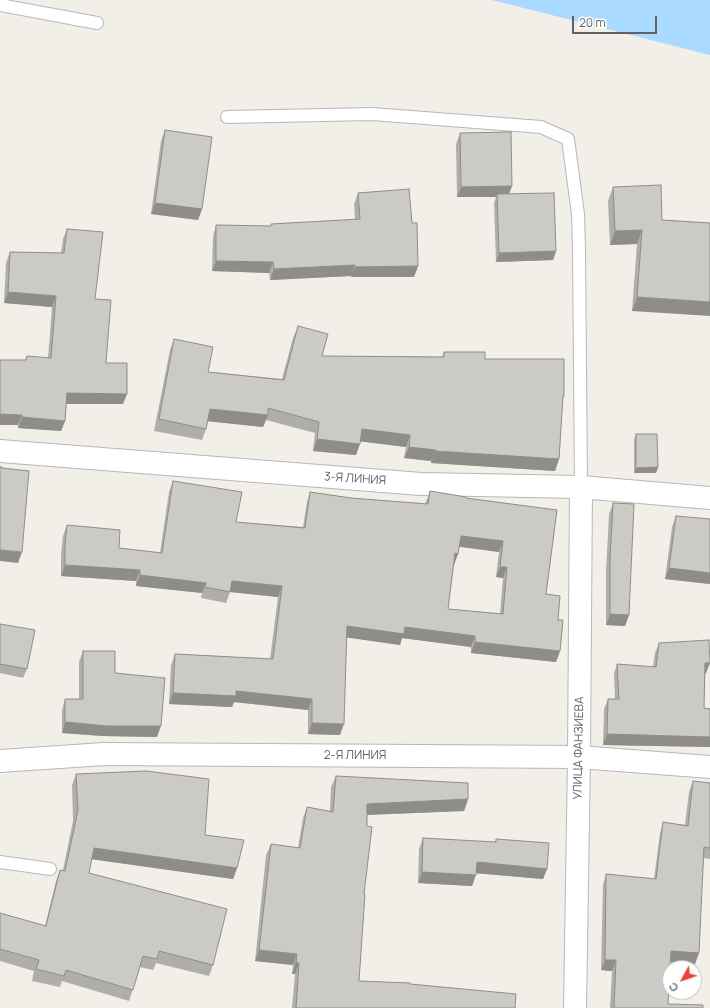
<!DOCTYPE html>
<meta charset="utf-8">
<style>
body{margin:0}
#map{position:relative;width:710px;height:1008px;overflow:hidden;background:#f1efe8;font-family:Manrope,sans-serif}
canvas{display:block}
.north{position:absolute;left:662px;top:960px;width:40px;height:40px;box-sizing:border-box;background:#fff;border:1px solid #bfc1c3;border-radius:50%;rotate:230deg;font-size:11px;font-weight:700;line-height:16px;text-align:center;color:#5f6368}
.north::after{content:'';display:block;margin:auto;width:14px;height:18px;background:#ea4335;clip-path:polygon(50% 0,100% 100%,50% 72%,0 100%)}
.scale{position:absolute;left:572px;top:16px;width:85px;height:18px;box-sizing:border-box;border:2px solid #5f6368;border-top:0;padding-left:5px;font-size:12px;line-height:14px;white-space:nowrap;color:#5f6368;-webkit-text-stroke:3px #fff;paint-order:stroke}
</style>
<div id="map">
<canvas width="710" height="1008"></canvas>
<div class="north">С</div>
<div class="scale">20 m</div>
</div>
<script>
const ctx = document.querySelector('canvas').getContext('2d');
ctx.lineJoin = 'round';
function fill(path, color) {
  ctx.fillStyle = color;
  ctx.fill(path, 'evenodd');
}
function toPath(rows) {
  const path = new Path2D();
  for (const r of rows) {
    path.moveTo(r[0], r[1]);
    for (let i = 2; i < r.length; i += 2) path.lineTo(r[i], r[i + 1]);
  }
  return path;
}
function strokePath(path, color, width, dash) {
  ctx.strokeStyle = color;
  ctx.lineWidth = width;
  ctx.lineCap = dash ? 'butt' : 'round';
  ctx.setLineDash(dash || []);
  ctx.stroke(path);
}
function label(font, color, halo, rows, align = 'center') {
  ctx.font = font + ' Manrope,sans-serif';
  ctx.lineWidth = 3;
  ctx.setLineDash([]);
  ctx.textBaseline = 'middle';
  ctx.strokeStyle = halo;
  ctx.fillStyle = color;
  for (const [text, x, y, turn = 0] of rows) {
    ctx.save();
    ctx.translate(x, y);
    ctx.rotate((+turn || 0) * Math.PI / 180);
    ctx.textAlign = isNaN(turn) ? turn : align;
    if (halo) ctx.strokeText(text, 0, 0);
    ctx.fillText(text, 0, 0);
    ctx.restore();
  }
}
fill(toPath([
 [492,0,710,0,710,55,579,22]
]), '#aadaff');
const lane = toPath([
 [0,5,97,23],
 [227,117,372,114,541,127,568,139,578,214,579,250,581,487],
 [0,862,50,869]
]);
const street = toPath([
 [0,451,421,484,581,487,710,498],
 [0,761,104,754,579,757,710,767],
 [575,1008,579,757,581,487]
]);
strokePath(lane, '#b5b8bc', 14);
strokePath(street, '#b5b8bc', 24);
strokePath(lane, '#fff', 12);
strokePath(street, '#fff', 22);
fill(toPath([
 [165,130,202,209,198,220,151,214,161,141],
 [460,133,512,186,509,194,556,251,553,260,496,262,494,203,496,197,457,197,456,144],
 [613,187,662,220,710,223,632,311,637,244,610,245,608,201],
 [358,193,412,223,418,266,414,277,351,277,351,276,270,280,269,273,212,271,213,236,216,225,271,226,271,224,355,220,354,204],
 [67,229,95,299,106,363,123,404,66,404,65,421,61,431,18,428,25,360,27,356,48,358,52,307,4,303,6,263,10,252,61,253,63,239],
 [298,326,322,356,442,357,444,352,485,359,564,396,563,399,559,459,555,471,431,463,431,461,404,458,406,447,360,441,356,455,313,451,315,433,266,420,263,427,207,421,206,429,202,440,154,431,170,350,174,339,208,372,282,379,293,338],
 [636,434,658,467,656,473,634,473,634,440],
 [173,481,236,522,303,527,307,502,310,492,351,498,425,504,430,491,466,498,557,510,546,594,558,620,560,651,556,662,471,653,471,647,402,638,400,645,347,637,340,735,308,734,308,710,234,702,232,707,169,704,171,665,175,654,270,659,278,597,230,592,226,603,201,598,202,593,136,586,136,581,61,576,61,555,63,536,67,525,119,548,160,553,169,492],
 [459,547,499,552,496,577,503,578,500,614,448,609,454,565],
 [613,503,629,615,625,626,606,625,606,571,609,514],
 [676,516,710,584,665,579,672,527],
 [0,624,27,669,23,678,0,673],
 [659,643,706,673,705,674,704,708,710,709,710,747,603,745,604,709,608,699,615,699,614,674,617,664,653,667,655,653],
 [83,651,115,673,157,737,103,736,62,733,62,710,65,699,79,699,79,662],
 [76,774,205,835,237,868,233,879,92,859,89,873,213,965,209,976,156,963,153,970,140,967,129,1001,62,981,60,987,32,981,34,971,0,961,0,913,45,926,56,881,60,870,63,870,73,821,72,785],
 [336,776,468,799,464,811,367,815,364,894,359,981,410,984,515,1008,292,1008,295,974,292,974,293,965,255,961,266,855,271,844,298,848,303,818,307,807,330,811,331,787],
 [693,781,710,783,710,859,703,858,695,964,670,962,668,1004,703,1008,610,1008,612,971,601,970,603,885,606,874,654,879,660,833,663,822,685,825,689,792],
 [423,838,495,842,496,839,547,869,543,879,476,873,472,886,418,883,419,849]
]), '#afaea9');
fill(toPath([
 [512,186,508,196,497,194,496,197,457,197,461,187],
 [155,203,202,209,198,220,151,214],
 [642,230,637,244,610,245,615,231],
 [556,251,553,260,496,262,499,253],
 [216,261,273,262,269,273,212,271],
 [355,265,351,276,270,280,274,269],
 [418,266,414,277,351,277,355,267],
 [8,292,56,296,52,307,4,303],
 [637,297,710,302,710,316,632,311],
 [67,393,127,394,123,404,63,404],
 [210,409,268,415,263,427,206,421],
 [0,414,22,415,18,425,0,425],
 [22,417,65,421,61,431,18,428],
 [362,429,410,435,406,447,357,441],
 [317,439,360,444,356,455,313,451],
 [409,447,436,450,431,461,404,458],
 [435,451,559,459,555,471,431,463],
 [658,467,656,473,634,473,636,468],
 [461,536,503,541,499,552,457,546],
 [0,550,22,552,18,563,0,561],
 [455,553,458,554,454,565,451,564],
 [65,565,140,570,136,581,61,576],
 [500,567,507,567,503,578,496,577],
 [669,568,710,573,710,584,665,579],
 [140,575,206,583,202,593,136,586],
 [232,581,282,586,278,597,230,592],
 [610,614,629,615,625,626,606,625],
 [347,626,405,627,475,636,471,647,402,638,400,645,343,637],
 [475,642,560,651,556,662,471,653],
 [705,663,710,663,706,673,701,674],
 [236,691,312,699,308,710,234,702,232,707,169,704,173,693],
 [65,722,161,726,157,737,103,736,62,733],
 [312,723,344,724,340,735,308,734],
 [607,734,710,737,710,747,603,745],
 [468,799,464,811,363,815,367,804],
 [94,848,237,868,233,879,90,859],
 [477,862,547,869,543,879,473,873],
 [422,872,476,875,472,886,418,883],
 [259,950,297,954,293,965,255,961],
 [671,951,699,953,695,964,667,962],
 [605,960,616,960,612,971,601,970],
 [296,962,299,963,295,974,292,974]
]), '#8f8d8a');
const building = toPath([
 [165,130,212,137,202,209,155,203,165,130],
 [511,132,512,186,461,187,460,133,511,132],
 [661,185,662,220,710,223,710,302,637,297,642,230,615,231,613,187,661,185],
 [409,189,412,223,417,223,418,266,355,267,355,265,274,269,273,262,216,261,216,225,271,226,271,224,360,219,358,193,409,189],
 [554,193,556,251,499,253,497,194,554,193],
 [67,229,103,232,95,299,111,300,106,363,127,363,127,394,67,393,65,421,22,417,22,415,0,414,0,360,26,360,27,356,51,358,56,296,8,292,10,252,64,253,67,229],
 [298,326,328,334,322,356,444,357,444,352,485,352,485,359,564,359,564,396,563,396,559,459,435,451,436,450,409,447,410,435,362,429,360,444,317,439,319,422,268,408,268,415,210,409,206,429,159,419,174,339,213,347,208,372,284,380,298,326],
 [636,434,657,434,658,467,636,468,636,434],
 [0,467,2,467,2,468,29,471,22,552,0,550,0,467],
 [173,481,242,492,236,522,305,528,310,492,351,498,428,504,430,491,466,497,466,498,557,510,546,594,560,596,558,620,563,620,560,651,475,642,475,636,405,627,404,634,347,626,344,724,312,723,312,699,236,691,236,696,173,693,175,654,273,659,282,586,232,581,230,592,205,587,206,583,140,575,140,570,65,565,65,545,67,525,120,530,119,548,162,553,173,481],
 [461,536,503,541,500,567,507,567,503,614,448,609,455,553,458,554,461,536],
 [613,503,634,504,629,615,610,614,610,560,613,503],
 [676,516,710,519,710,573,669,568,676,516],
 [0,624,35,630,27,669,0,664,0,624],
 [709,640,710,663,705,663,704,708,710,709,710,737,607,734,608,699,619,699,617,664,656,667,659,643,709,640],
 [83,651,115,651,115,673,165,678,161,726,107,726,65,722,65,699,83,699,83,651],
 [146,771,209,779,205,835,244,840,237,868,94,848,89,873,227,909,213,965,159,951,157,959,143,956,133,990,66,970,64,976,36,969,39,960,0,949,0,913,46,926,60,870,65,871,78,810,76,774,146,771],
 [336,776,468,783,468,799,367,804,367,826,372,827,364,894,365,894,359,981,410,983,410,984,516,994,515,1008,296,1008,299,963,296,962,297,954,259,950,271,844,300,848,307,807,333,812,336,776],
 [693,781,710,783,710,848,704,847,699,953,671,951,668,1004,703,1005,703,1008,614,1008,616,960,605,960,606,874,656,879,663,822,688,826,693,781],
 [423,838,496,842,496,839,549,843,547,869,477,862,476,875,422,872,423,838]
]);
fill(building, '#cccac5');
strokePath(building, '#8f8d8a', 1);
label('12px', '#5f6368', '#fff', [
 ["3-Я ЛИНИЯ",355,479,4],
 ["УЛИЦА ФАНЗИЕВА",579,748,-89],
 ["2-Я ЛИНИЯ",355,756]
]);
</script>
